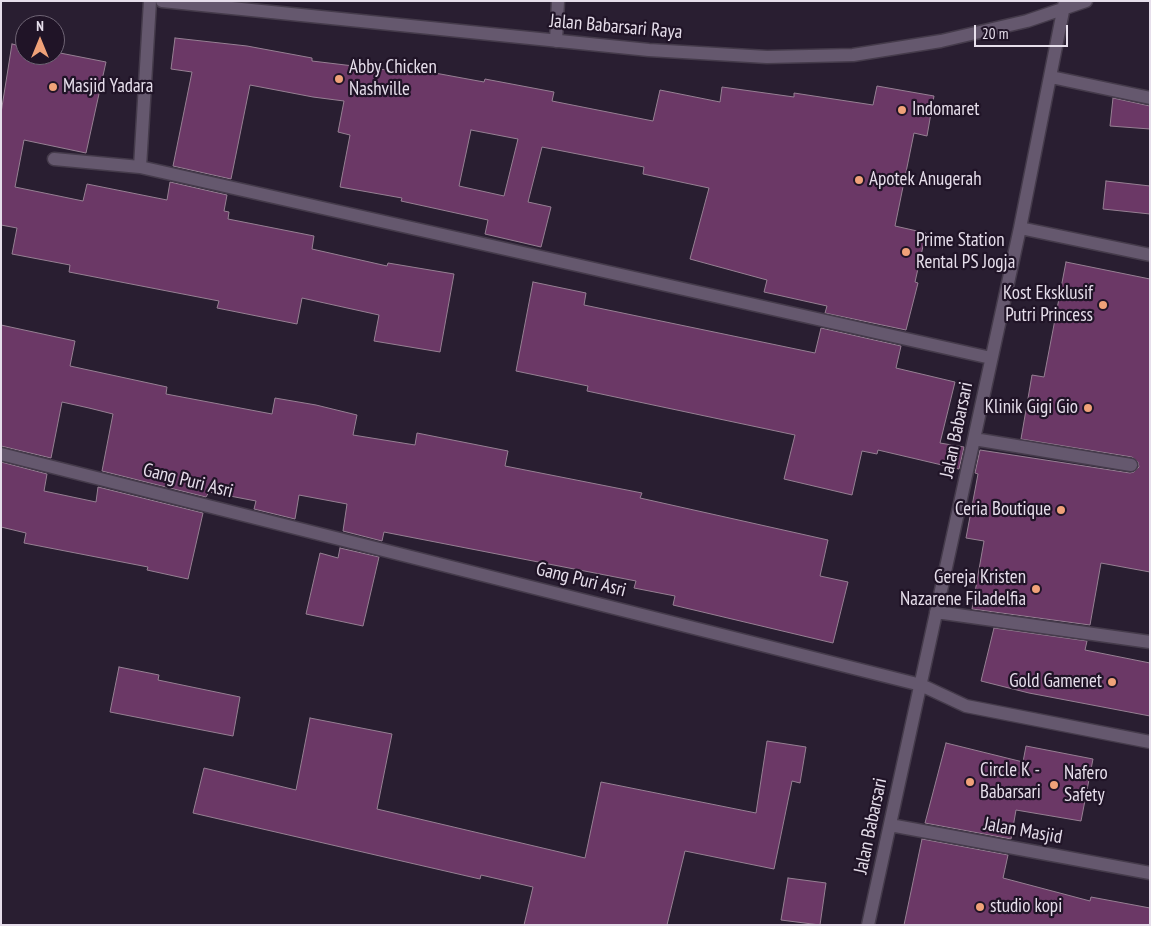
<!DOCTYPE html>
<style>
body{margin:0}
#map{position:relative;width:1151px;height:926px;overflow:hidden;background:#291e31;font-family:"PT Sans Narrow",sans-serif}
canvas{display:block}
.frame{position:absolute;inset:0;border:2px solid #e6deeb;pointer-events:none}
.north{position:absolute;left:15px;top:15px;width:50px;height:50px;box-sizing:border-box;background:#201427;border:1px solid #6f6575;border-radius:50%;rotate:0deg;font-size:14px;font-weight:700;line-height:20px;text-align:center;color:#e6deeb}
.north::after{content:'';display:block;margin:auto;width:18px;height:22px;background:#f0a279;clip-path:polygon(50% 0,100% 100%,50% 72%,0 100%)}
.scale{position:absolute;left:974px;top:25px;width:94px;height:22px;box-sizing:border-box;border:2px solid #e6deeb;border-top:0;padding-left:6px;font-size:15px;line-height:18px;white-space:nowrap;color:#e6deeb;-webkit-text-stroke:4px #201427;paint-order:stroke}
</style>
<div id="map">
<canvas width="1151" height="926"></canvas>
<div class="frame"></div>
<div class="north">N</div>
<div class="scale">20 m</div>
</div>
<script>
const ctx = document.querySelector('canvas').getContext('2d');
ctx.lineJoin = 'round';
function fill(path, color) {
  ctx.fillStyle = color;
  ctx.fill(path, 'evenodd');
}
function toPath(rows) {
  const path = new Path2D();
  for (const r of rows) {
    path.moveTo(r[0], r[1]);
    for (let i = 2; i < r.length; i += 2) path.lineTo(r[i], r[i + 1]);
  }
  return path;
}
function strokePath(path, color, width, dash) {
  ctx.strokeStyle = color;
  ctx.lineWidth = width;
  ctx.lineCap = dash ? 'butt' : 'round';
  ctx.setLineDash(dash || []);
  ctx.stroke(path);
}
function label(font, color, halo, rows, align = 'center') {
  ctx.font = font + ' "PT Sans Narrow",sans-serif';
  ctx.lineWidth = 4.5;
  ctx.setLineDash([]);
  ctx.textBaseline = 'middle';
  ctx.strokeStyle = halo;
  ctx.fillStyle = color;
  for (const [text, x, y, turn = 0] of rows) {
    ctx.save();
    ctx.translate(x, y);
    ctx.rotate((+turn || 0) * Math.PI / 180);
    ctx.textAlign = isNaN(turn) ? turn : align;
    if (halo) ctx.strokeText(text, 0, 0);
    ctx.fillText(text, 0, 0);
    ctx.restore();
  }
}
const building = toPath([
 [175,38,247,46,312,58,312,61,412,73,413,69,484,82,485,79,554,92,552,101,653,121,660,90,720,102,722,87,794,97,794,93,873,105,877,86,934,96,927,136,914,133,895,226,926,233,915,282,918,283,906,330,825,313,827,306,764,292,767,280,690,259,709,188,643,174,644,167,542,147,528,202,551,207,541,247,485,234,488,220,401,201,402,198,340,187,350,135,338,132,344,101,313,97,250,85,231,179,173,166,192,72,171,69,175,38],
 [471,130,518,139,504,196,459,186,471,130],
 [12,44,25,47,25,55,55,55,55,52,106,62,86,153,24,140,15,187,83,201,87,184,167,200,170,182,227,195,224,211,229,212,228,219,314,236,312,249,387,266,388,263,454,274,440,352,374,341,379,315,302,298,297,324,217,308,219,301,69,272,70,265,12,254,17,228,1,225,1,113,12,44],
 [1113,98,1150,106,1150,129,1110,126,1113,98],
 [1106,181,1150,186,1150,214,1103,209,1106,181],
 [1066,262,1150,279,1150,572,1101,563,1090,625,972,609,984,541,966,538,978,474,975,473,980,450,1130,473,1134,472,1139,467,1138,462,1132,457,1021,439,1032,375,1044,377,1066,262],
 [533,282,586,293,584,305,815,353,821,328,901,346,896,368,955,382,940,443,964,447,959,469,878,450,877,454,862,451,852,495,784,479,795,435,587,391,588,386,516,371,533,282],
 [1,325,75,341,70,366,167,387,166,394,272,414,275,398,316,405,357,415,353,435,415,445,417,433,508,451,505,466,642,493,640,498,828,540,820,576,848,582,833,643,673,605,675,596,634,588,636,581,384,532,382,541,343,531,347,504,299,495,295,519,254,509,256,501,209,492,206,497,102,471,113,414,89,408,62,402,51,458,1,446,1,325],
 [1,462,47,474,44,491,96,502,98,487,203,513,188,579,147,570,148,567,24,543,26,533,1,527,1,462],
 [340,548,379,557,363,626,306,614,320,553,338,558,340,548],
 [994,628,1087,641,1085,650,1150,663,1150,716,1029,693,981,681,994,628],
 [119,667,159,675,158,680,240,697,233,736,110,712,119,667],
 [310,718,392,734,377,809,585,858,601,782,756,813,767,741,806,747,800,783,792,781,774,869,685,851,667,925,524,925,533,887,481,875,480,879,193,813,204,768,296,790,310,718],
 [946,743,1023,762,1026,746,1093,759,1081,821,1016,810,1011,839,925,823,946,743],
 [922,839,1008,855,1003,878,1090,901,1091,897,1150,908,1150,925,904,925,922,839],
 [788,878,826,883,820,925,781,920,788,878]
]);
fill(building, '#6b3866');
strokePath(building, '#968093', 1);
const minor = toPath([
 [162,1,649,50,767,57,853,55,941,41,1027,21,1086,1],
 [556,41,558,1],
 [1051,77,1150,98],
 [54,159,140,167,991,358],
 [140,167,150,1],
 [1020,228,1150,255],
 [974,439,1131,465],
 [1,454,921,685,966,706,1150,742],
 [936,612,1150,642],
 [890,825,1150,873],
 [868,925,1020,228,1065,1]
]);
strokePath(minor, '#453b4b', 15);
strokePath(minor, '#65586e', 12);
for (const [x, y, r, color] of [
 [339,79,5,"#f0a279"],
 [53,87,5,"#f0a279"],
 [902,110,5,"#f0a279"],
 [859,180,5,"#f0a279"],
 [906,252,5,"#f0a279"],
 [1103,305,5,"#f0a279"],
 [1088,408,5,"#f0a279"],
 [1061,510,5,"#f0a279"],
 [1036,589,5,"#f0a279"],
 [1112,682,5,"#f0a279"],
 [970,782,5,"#f0a279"],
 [1054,785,5,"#f0a279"],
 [980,907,5,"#f0a279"]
]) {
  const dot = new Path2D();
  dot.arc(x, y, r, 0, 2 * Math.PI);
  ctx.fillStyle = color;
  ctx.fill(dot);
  strokePath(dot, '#201427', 2);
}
label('19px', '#e6deeb', '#201427', [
 ["Jalan Babarsari Raya",616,27,5],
 ["Jalan Babarsari",957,430,-78],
 ["Gang Puri Asri",188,481,14],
 ["Gang Puri Asri",581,580,14],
 ["Jalan Babarsari",871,826,-78],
 ["Jalan Masjid",1023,831,10]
]);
label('19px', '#e6deeb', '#201427', [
 ["Abby Chicken",349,68],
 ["Nashville",349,90],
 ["Masjid Yadara",63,87],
 ["Indomaret",912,110],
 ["Apotek Anugerah",869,180],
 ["Prime Station",916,241],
 ["Rental PS Jogja",916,263],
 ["Kost Eksklusif",1093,294,"right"],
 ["Putri Princess",1093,316,"right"],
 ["Klinik Gigi Gio",1078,408,"right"],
 ["Ceria Boutique",1051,510,"right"],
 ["Gereja Kristen",1026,578,"right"],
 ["Nazarene Filadelfia",1026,600,"right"],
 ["Gold Gamenet",1102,682,"right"],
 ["Circle K -",980,771],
 ["Babarsari",980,793],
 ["Nafero",1064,774],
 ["Safety",1064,796],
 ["studio kopi",990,907]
], 'left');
</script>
